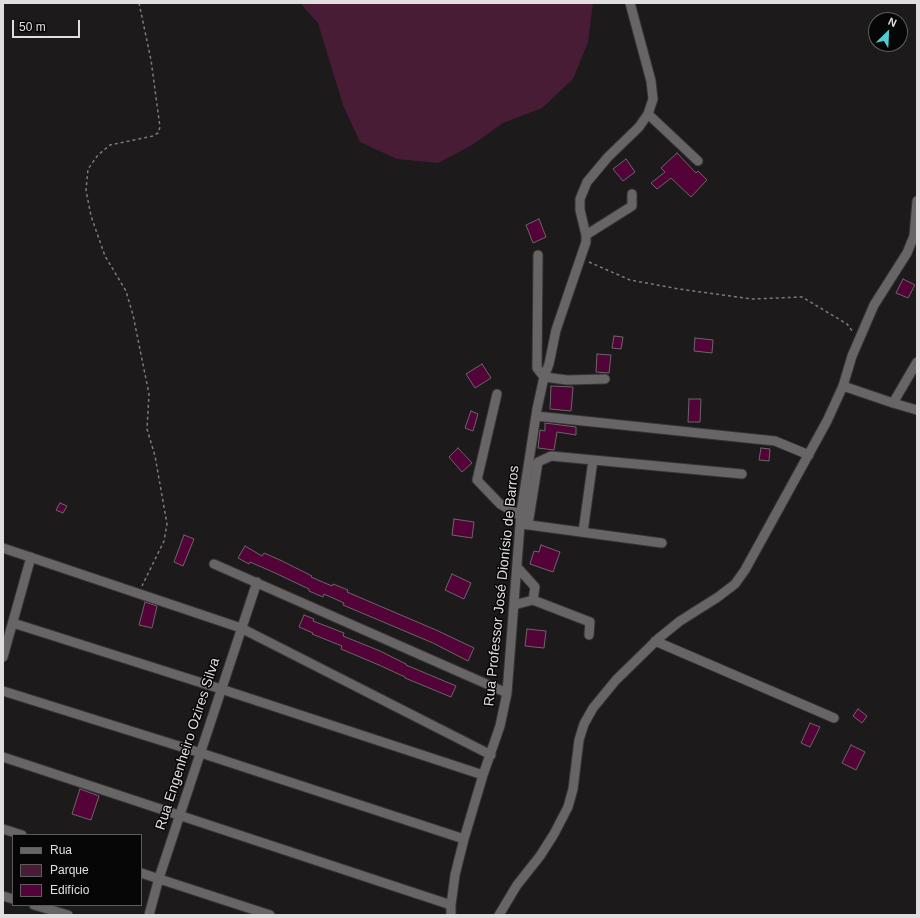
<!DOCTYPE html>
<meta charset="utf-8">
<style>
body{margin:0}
#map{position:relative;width:920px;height:918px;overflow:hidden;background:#1d1a1b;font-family:Arial,sans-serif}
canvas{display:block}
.frame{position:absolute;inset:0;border:4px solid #e0dedf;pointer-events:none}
.legend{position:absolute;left:12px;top:834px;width:130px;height:72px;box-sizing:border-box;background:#070606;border:1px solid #5e5c5d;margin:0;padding:5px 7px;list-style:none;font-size:12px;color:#e0dedf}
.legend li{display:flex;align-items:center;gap:8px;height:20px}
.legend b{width:20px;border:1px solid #5e5c5d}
.north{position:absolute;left:868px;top:12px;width:40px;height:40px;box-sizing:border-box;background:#070606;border:1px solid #5e5c5d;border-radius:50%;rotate:24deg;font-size:11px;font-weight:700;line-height:16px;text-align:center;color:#e0dedf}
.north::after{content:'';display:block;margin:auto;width:14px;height:18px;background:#52cdcf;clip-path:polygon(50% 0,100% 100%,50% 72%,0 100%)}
.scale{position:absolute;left:12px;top:20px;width:68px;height:18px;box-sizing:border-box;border:2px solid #e0dedf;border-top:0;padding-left:5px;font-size:12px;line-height:14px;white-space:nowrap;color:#e0dedf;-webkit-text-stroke:3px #070606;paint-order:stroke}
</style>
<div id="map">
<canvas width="920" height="918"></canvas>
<div class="frame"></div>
<ul class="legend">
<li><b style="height:5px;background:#686567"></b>Rua</li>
<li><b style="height:11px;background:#491c36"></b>Parque</li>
<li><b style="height:11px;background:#530338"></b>Edifício</li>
</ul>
<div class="north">N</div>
<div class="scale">50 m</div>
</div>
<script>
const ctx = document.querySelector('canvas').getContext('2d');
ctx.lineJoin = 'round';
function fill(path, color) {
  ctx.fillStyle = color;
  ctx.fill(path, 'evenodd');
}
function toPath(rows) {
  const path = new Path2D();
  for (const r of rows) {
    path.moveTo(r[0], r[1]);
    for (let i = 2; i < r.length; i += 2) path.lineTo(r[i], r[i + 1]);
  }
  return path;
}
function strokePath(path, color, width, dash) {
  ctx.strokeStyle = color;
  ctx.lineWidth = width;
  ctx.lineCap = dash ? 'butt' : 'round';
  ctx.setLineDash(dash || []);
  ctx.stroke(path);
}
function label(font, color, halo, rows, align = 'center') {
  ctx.font = font + ' Arial,sans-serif';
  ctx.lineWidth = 3;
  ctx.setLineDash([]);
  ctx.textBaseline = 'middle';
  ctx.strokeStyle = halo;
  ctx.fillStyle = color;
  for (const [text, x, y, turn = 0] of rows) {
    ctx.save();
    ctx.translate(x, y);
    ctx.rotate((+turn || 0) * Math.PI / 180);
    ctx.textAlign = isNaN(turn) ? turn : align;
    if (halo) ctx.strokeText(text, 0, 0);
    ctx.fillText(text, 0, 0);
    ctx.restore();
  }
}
fill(toPath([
 [300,3,593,3,588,42,573,79,542,108,503,123,472,145,438,163,397,159,360,142,343,105,318,23]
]), '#491c36');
const building = toPath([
 [677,153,696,173,698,171,707,180,691,197,671,178,657,189,651,183,665,172,661,168,677,153],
 [626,159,635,172,623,181,613,169,626,159],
 [539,219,546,237,533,243,526,225,539,219],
 [903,279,915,285,908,298,896,293,903,279],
 [614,336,623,337,621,349,612,348,614,336],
 [695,338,713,340,712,353,694,351,695,338],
 [597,354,611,355,609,373,596,372,597,354],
 [482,364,491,378,475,388,466,374,482,364],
 [551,386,573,387,571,411,550,409,551,386],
 [689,399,701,399,700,422,688,422,689,399],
 [471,411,478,414,473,431,465,428,471,411],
 [545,423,576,427,576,435,557,432,554,450,538,448,540,430,545,431,545,423],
 [458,448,472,463,462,472,449,457,458,448],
 [761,448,770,449,769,461,759,460,761,448],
 [60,503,67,506,63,513,56,510,60,503],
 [454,519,474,522,472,538,452,535,454,519],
 [184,535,194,539,183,566,174,562,184,535],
 [541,545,560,552,553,572,530,564,534,551,539,552,541,545],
 [245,546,262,556,264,553,280,560,312,576,311,577,332,586,333,584,348,590,347,592,436,630,474,648,468,661,433,643,343,605,344,603,324,594,323,597,309,591,309,589,273,572,250,562,249,564,238,558,245,546],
 [452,574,471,583,464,599,445,590,452,574],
 [145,602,157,606,152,628,139,625,145,602],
 [304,615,314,619,313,621,344,633,343,636,380,651,406,664,406,665,456,686,451,697,405,678,405,677,379,665,341,649,342,646,312,634,313,633,299,627,304,615],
 [527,629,546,631,544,648,525,646,527,629],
 [858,709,867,716,862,723,853,716,858,709],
 [810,723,820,727,810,747,801,743,810,723],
 [851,745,865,752,856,770,842,763,851,745],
 [80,789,99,796,91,820,72,814,80,789]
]);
fill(building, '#530338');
strokePath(building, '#6a6668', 1);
const minor = toPath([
 [648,114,698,161],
 [586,235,632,206,632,194],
 [538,255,537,368,544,377,567,380,605,379],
 [843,386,893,403,917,410],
 [497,394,477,480,500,504,521,516],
 [893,403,917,362],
 [536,416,775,441,809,455],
 [522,524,662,543],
 [528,525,538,462,551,456,742,474],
 [583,532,593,460],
 [3,548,241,628,491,755],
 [214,564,507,693],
 [517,567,535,587,533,600],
 [514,605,533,600,590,622,589,635],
 [13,623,221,689,483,775],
 [655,641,834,718],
 [3,657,31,557],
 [3,691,201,753,464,839],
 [3,757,451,905],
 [3,829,22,835],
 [141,873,270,915],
 [3,896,13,899],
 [34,905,68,915],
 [149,915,159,878,257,582],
 [451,915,451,905,455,875,464,839,483,775,500,726,507,693,521,512,537,409,544,377,549,364,556,330,586,242,586,235,580,210,580,199,587,182,608,157,639,127,648,114,653,99,651,81,630,3],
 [499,915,517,885,540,856,554,834,568,807,573,789,579,740,584,724,593,708,616,680,659,638,680,621,718,597,735,584,745,570,827,421,843,386,852,356,874,305,907,253,914,236,917,201]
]);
strokePath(minor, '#373536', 11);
strokePath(toPath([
 [139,3,151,60,160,127,158,133,153,136,110,145,98,155,88,169,86,190,91,216,105,256,126,291,133,315,149,394,147,429,155,456,167,524,164,541,142,586],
 [589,262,630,280,679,289,752,299,802,297,847,324,853,332]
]), '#7e7b7c', 1.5, [3, 3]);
strokePath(minor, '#686567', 9);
label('14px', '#e0dedf', '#070606', [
 ["Rua Professor José Dionísio de Barros",502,586,-84],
 ["Rua Engenheiro Ozires Silva",188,744,-72]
]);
</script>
